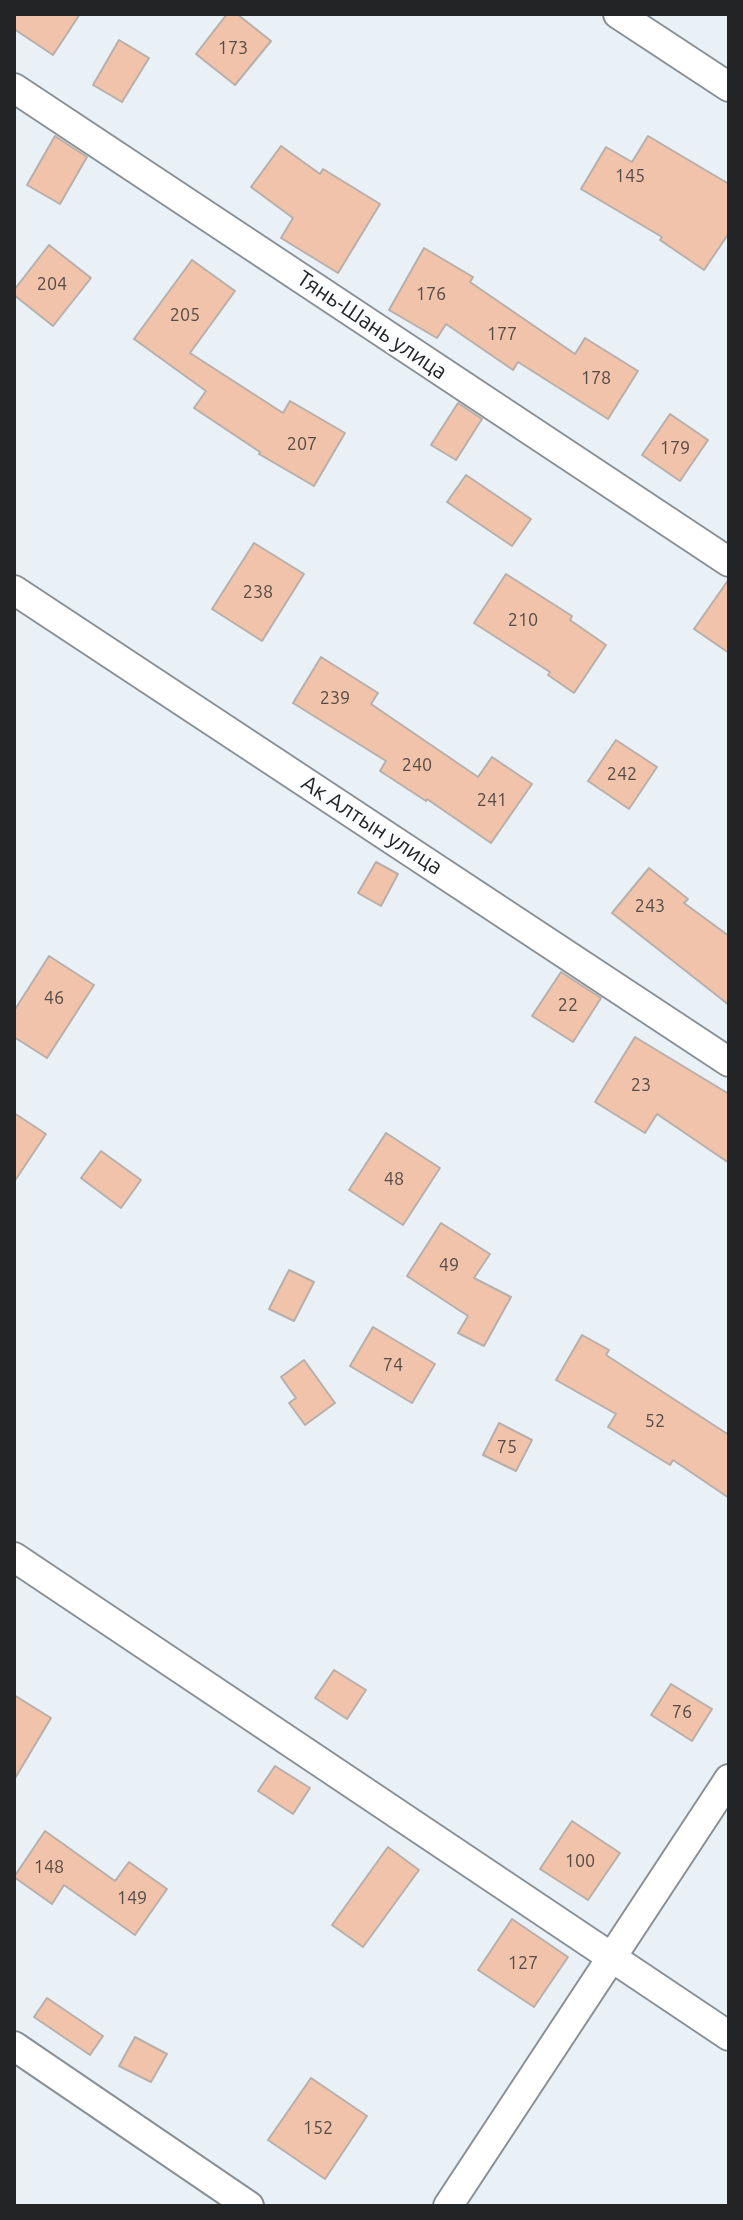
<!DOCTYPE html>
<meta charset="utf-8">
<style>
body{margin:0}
#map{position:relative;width:743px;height:2220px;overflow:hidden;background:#e9f1f7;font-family:Ubuntu,sans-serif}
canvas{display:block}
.frame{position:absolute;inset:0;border:16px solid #222426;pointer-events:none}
</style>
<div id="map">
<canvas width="743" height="2220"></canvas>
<div class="frame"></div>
</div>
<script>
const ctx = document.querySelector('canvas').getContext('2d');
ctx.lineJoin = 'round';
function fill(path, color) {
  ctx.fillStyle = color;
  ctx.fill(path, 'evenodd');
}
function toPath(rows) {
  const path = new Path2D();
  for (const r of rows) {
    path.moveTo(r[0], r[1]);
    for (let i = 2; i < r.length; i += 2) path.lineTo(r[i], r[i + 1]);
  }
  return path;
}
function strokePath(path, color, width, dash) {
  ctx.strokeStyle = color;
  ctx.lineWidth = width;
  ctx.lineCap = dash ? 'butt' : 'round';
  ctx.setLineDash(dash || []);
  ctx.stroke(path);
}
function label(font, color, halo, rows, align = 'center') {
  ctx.font = font + ' Ubuntu,sans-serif';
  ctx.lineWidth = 6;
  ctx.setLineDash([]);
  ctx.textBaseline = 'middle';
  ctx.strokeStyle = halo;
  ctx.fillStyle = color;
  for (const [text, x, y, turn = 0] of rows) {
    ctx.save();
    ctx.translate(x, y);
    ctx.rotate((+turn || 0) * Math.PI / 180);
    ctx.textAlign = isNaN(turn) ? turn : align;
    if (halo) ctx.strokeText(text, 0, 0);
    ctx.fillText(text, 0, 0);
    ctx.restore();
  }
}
const building = toPath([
 [14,14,80,14,53,55,14,29,14,14],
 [227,14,237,14,271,41,235,85,196,54,227,14],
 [119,40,149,58,122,102,93,85,119,40],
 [55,136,87,157,60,204,27,185,55,136],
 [648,136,729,184,729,233,704,270,660,240,662,237,581,189,606,147,632,162,648,136],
 [281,146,320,174,323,169,380,204,338,273,281,238,293,218,251,187,281,146],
 [49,245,91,278,53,326,14,295,14,290,49,245],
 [424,248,473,277,470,282,575,354,585,338,638,371,608,419,518,362,513,370,446,324,437,338,389,310,424,248],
 [192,260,235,291,190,353,283,413,290,401,345,433,314,486,259,454,260,452,194,408,206,391,134,339,192,260],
 [458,403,482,419,456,460,431,445,458,403],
 [670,414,708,440,680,481,642,455,670,414],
 [466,475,531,519,512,546,447,502,466,475],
 [254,543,304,574,262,641,212,609,254,543],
 [506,574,572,616,570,620,606,645,574,693,548,675,550,672,474,623,506,574],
 [729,579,729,653,694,629,729,579],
 [321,657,378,693,371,704,478,777,492,757,532,784,491,843,427,799,426,801,380,771,386,761,293,703,321,657],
 [616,740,657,767,629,809,588,781,616,740],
 [376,862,398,874,381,906,358,893,376,862],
 [649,868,688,899,684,903,729,936,729,1005,612,913,649,868],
 [49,956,94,985,47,1058,14,1037,14,1011,49,956],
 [561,972,601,998,573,1042,532,1016,561,972],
 [635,1037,729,1094,729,1163,657,1114,645,1133,595,1102,635,1037],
 [14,1113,46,1134,14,1182,14,1113],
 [386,1133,440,1168,403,1225,349,1190,386,1133],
 [101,1151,141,1180,121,1208,81,1178,101,1151],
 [441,1223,490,1254,474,1278,511,1297,484,1346,458,1333,468,1316,407,1276,441,1223],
 [289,1270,314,1282,294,1321,269,1309,289,1270],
 [373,1327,435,1364,412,1403,350,1366,373,1327],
 [582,1335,609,1350,606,1355,729,1435,729,1498,673,1460,670,1465,608,1427,616,1414,556,1380,582,1335],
 [304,1360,335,1403,305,1425,289,1403,296,1398,281,1377,304,1360],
 [499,1423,532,1440,516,1471,483,1455,499,1423],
 [334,1670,366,1690,347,1719,315,1698,334,1670],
 [671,1684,712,1709,692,1741,651,1715,671,1684],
 [14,1695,51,1718,14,1780,14,1695],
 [275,1766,310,1788,293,1814,258,1791,275,1766],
 [572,1821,620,1853,588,1900,540,1869,572,1821],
 [45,1831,115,1881,129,1862,167,1889,135,1935,64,1885,52,1904,14,1877,45,1831],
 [388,1847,419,1870,363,1947,332,1925,388,1847],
 [512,1919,568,1957,534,2007,478,1970,512,1919],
 [47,1998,103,2036,90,2055,34,2017,47,1998],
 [135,2037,167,2054,151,2082,119,2066,135,2037],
 [311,2078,367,2116,325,2179,268,2140,311,2078]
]);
fill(building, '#f1c3aa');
strokePath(building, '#b8afab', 2);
const street = toPath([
 [618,14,729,87],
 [14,88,729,562],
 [14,590,729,1062],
 [14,1557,729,2036],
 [14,2046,249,2206],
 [448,2206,729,1779]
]);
strokePath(street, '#899095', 32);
strokePath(street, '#fff', 28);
label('18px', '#564c47', null, [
 ["173",233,48],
 ["145",630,176],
 ["204",52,284],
 ["176",431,294],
 ["205",185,315],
 ["177",502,334],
 ["178",596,378],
 ["207",302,444],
 ["179",675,448],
 ["238",258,592],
 ["210",523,620],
 ["239",335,698],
 ["240",417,765],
 ["242",622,774],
 ["241",492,800],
 ["243",650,906],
 ["46",54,998],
 ["22",568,1005],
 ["23",641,1085],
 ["48",394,1179],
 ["49",449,1265],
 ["74",393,1365],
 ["52",655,1421],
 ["75",507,1447],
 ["76",682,1712],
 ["100",580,1861],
 ["148",49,1867],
 ["149",132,1898],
 ["127",523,1963],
 ["152",318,2128]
]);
label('22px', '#222426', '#fcfdfe', [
 ["Тянь-Шань улица",372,325,34],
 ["Ак Алтын улица",372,825,33]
]);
</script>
